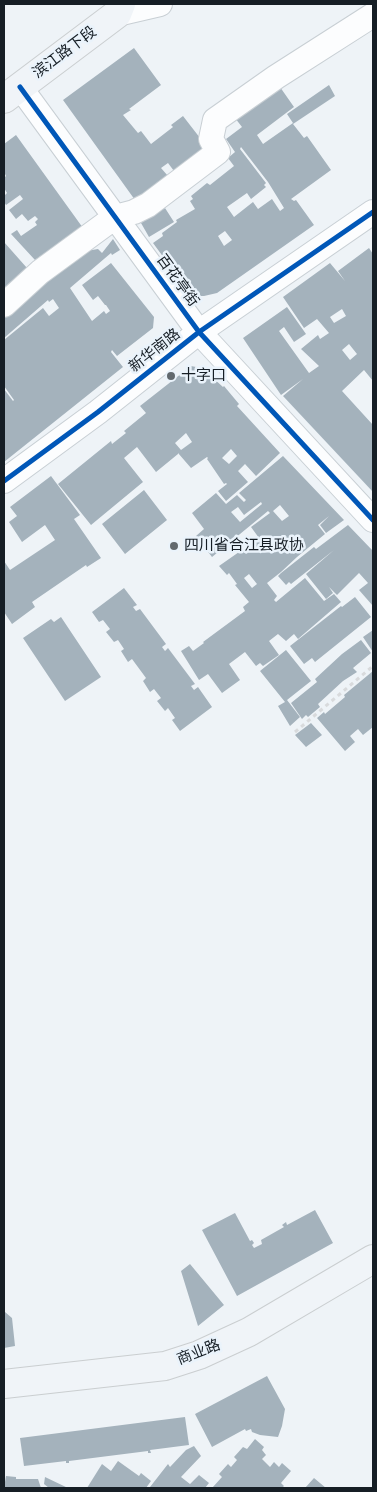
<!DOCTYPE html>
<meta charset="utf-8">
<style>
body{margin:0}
#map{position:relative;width:377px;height:1492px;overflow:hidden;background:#eef3f7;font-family:Roboto,sans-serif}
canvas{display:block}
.frame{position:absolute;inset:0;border:5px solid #161e25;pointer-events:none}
</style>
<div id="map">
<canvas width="377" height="1492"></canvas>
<div class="frame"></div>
</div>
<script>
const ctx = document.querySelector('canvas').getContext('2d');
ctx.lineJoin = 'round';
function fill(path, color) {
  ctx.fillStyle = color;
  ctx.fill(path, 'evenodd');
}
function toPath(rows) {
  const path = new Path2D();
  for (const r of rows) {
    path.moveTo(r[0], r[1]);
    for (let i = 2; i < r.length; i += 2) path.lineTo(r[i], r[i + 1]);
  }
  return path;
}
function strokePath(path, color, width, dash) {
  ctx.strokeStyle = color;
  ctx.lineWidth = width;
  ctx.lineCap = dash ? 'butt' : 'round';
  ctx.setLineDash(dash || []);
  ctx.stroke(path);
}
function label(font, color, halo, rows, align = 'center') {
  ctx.font = font + ' Roboto,"Noto Sans SC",sans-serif';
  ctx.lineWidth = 5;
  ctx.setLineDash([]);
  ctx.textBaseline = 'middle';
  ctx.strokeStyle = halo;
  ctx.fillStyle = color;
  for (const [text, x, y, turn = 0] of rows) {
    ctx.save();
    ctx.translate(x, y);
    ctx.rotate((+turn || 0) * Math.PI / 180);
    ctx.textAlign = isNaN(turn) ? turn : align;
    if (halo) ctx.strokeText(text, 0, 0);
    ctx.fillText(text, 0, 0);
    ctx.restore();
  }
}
fill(toPath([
 [134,48,161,85,129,109,131,110,123,115,138,133,141,131,151,144,173,127,171,125,183,116,207,147,174,171,168,163,161,168,168,176,135,200,63,100],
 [329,85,335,96,293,124,304,138,307,136,331,170,291,199,294,201,296,200,314,225,217,293,204,296,192,296,153,243,163,236,162,233,177,222,176,220,195,209,190,201,193,199,191,196,207,183,210,185,234,166,228,158,235,152,226,139,242,127,235,118,280,87,294,107,257,135,263,144,293,123,287,114],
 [241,147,268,182,284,208,280,211,272,199,258,209,253,202,234,217,227,207,247,193,251,199,266,187,264,185,266,183,240,149],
 [225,231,232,240,224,246,218,236],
 [16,135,83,228,44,258,42,255,35,260,11,234,17,230,21,236,37,225,35,222,38,219,35,216,28,221,22,214,16,219,9,210,23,199,20,195,6,205,4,202,4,196,7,193,4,188,4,178,6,176,4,172,4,144],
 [165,208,174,222,149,237,141,223],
 [113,239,120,250,112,255,111,253,70,288,92,321,104,311,106,314,110,311,106,305,105,305,98,296,93,300,82,285,111,263,154,317,153,328,117,356,112,350,111,352,123,367,4,462,4,389,13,401,14,400,4,386,4,340,43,308,49,316,59,308,53,299,49,302,48,300,4,338,4,317,26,296,86,251,98,249,102,253],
 [4,242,27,268,4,290],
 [369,248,373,254,373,381,364,370,342,391,373,425,373,492,283,396,303,379,281,395,243,338,287,307,306,334,294,342,284,327,279,331,309,373,319,366,301,349,318,335,320,339,329,333,317,319,304,328,283,297,330,263,345,281,338,271],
 [342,309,346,316,334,323,330,317],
 [349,344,357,354,350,360,342,350],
 [191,366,201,368,210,379,212,377,223,387,224,386,239,404,237,406,280,453,256,476,245,464,238,471,248,482,226,501,218,491,227,484,226,483,224,484,207,459,208,458,207,457,191,468,178,453,178,454,156,472,137,447,124,458,143,482,91,525,58,484,111,441,112,444,126,433,124,431,146,413,140,406],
 [186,433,192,442,181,450,175,443],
 [231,449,237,456,229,464,222,458],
 [283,456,344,520,326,533,320,525,329,516,318,525,325,534,297,557,281,572,267,583,277,596,274,600,276,602,305,578,324,601,334,594,341,602,298,639,294,634,286,641,278,634,269,641,279,655,263,666,260,663,256,666,245,652,229,664,240,680,222,693,208,674,199,680,181,651,189,646,193,651,204,643,203,642,245,611,243,607,249,602,235,585,237,584,229,573,227,575,219,566,259,538,251,527,270,513,268,511,212,557,196,536,204,529,192,513,216,493,226,504,237,495,244,502,246,500,239,493],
 [261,502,262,504,240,522,231,512,238,507,244,515],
 [280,505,289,516,282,521,273,511],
 [249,574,257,584,252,588,244,578],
 [51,476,80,515,74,519,101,558,87,567,86,565,32,602,35,607,12,624,4,612,4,561,10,570,55,540,45,525,22,542,9,522,17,516,10,507],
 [144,490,167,520,125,554,102,524],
 [348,525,373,551,373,606,359,590,368,583,359,573,337,595,329,587,333,593,326,599,306,574,334,550,291,584,289,582,286,585,278,576,281,573,314,547,316,549],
 [124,588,137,605,133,607,136,611,140,609,166,644,162,647,165,651,168,648,195,684,191,686,194,690,198,687,212,707,180,731,172,720,175,718,168,708,165,711,157,701,161,698,154,689,150,692,143,681,146,678,132,659,128,662,121,651,124,649,118,640,114,642,106,632,110,629,103,620,99,622,92,612],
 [355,597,371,617,315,662,312,658,304,664,290,646,341,606,342,607],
 [61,617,101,677,65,701,23,638,51,619,54,622],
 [373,630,373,652,363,637],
 [361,640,371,653,353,668,357,672,343,681,318,704,320,707,308,717,306,715,302,719,291,703,317,682,315,679,342,654],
 [286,650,311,681,287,700,300,717,290,726,278,706,285,702,260,671],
 [373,671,373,727,363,735,358,729,350,736,355,742,345,751,317,718,324,712,325,714,345,697,344,695],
 [311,723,322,735,306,747,295,735],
 [315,1210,333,1243,237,1296,202,1230,235,1213,250,1241,252,1240,254,1243,252,1245,254,1248,262,1244,261,1240,284,1227,282,1225,286,1222,287,1225],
 [190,1264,224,1305,198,1326,181,1271],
 [4,1312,5,1312,12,1318,15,1346,4,1348],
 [267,1376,285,1409,282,1426,278,1437,260,1435,252,1432,251,1429,246,1431,245,1429,212,1447,195,1414],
 [185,1417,189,1445,150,1450,151,1453,148,1453,148,1451,69,1461,69,1463,66,1463,66,1461,24,1466,20,1438],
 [255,1439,264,1447,262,1450,266,1455,262,1459,270,1467,274,1462,279,1467,282,1463,291,1471,281,1483,284,1486,282,1488,212,1488,222,1477,219,1474,228,1464,231,1467,237,1460,234,1457,243,1447,247,1449],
 [194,1446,201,1456,181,1477,190,1484,199,1475,209,1483,205,1488,150,1487,168,1464,170,1467,186,1450],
 [118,1461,139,1476,141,1473,151,1481,146,1488,87,1488,102,1464,111,1471],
 [6,1476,16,1477,16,1479,38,1479,41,1488,4,1488],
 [45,1477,68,1488,49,1488,44,1484],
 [314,1478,326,1488,305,1488]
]), '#a4b2bc');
const minor = toPath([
 [117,14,160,4],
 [20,87,199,332,373,520],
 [4,305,40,272,115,217,134,212,148,205,218,152,211,139,215,120,276,77,373,15],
 [4,481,98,412,199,332,373,212]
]);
const major = toPath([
 [4,99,117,14,121,4],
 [4,1384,165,1366,199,1355,249,1332,373,1259]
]);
strokePath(minor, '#c8cfd4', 26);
strokePath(major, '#caced0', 30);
strokePath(toPath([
 [295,732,373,666]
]), '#d8dadc', 3, [4, 4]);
strokePath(minor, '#fcfdfe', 24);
strokePath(major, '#f0f4f8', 28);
strokePath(toPath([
 [20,87,199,332,373,520],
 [4,481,98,412,199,332,373,212]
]), '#0057b8', 5);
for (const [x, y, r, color] of [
 [171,376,5,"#62696e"],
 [174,546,5,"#62696e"]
]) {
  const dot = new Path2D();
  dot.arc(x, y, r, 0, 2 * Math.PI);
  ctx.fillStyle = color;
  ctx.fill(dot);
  strokePath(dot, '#eaf3fb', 2);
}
label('15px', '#161e25', '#eaf3fb', [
 ["滨江路下段",65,53,-37],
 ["百花亭街",177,281,54],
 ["新华南路",155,351,-38],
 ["商业路",199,1353,-21]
]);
label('15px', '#161e25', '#eaf3fb', [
 ["十字口",181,376],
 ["四川省合江县政协",184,546]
], 'left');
</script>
